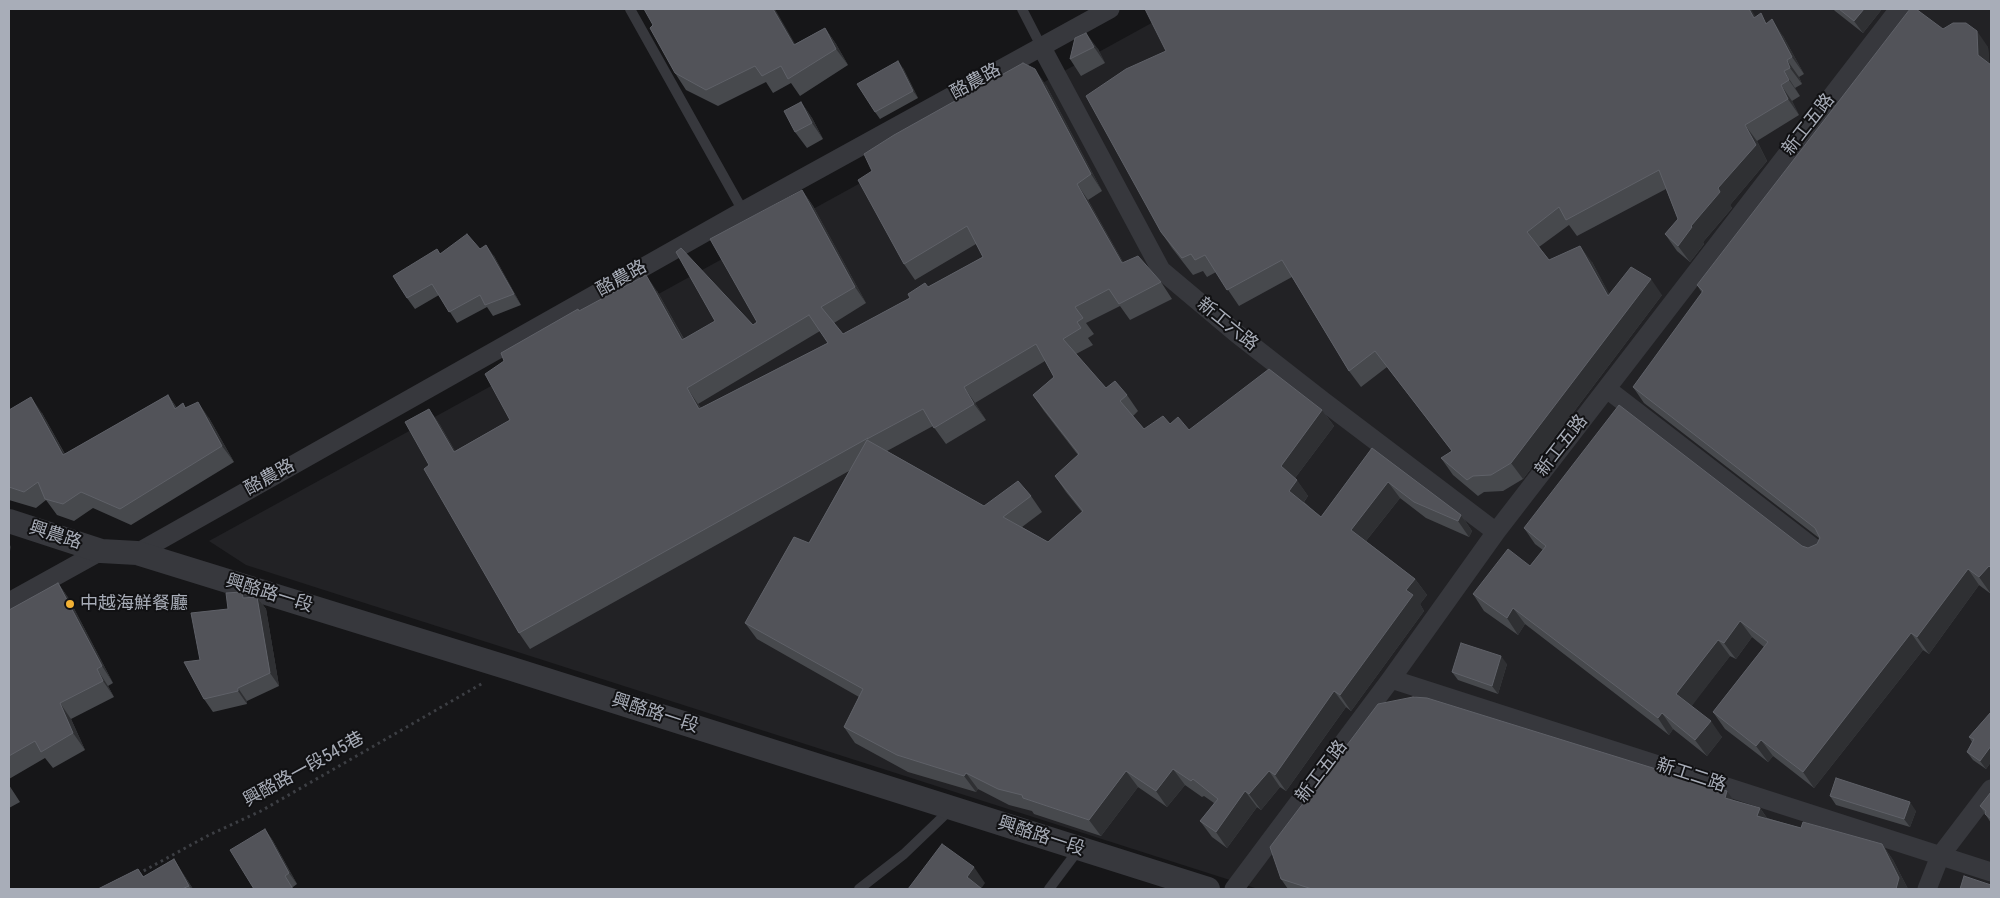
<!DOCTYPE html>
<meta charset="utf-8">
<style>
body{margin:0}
#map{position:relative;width:2000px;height:898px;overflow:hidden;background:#161618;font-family:"Roboto Condensed",sans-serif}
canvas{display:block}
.frame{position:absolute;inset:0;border:10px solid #a8adb8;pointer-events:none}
</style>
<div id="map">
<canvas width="2000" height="898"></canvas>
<div class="frame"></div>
</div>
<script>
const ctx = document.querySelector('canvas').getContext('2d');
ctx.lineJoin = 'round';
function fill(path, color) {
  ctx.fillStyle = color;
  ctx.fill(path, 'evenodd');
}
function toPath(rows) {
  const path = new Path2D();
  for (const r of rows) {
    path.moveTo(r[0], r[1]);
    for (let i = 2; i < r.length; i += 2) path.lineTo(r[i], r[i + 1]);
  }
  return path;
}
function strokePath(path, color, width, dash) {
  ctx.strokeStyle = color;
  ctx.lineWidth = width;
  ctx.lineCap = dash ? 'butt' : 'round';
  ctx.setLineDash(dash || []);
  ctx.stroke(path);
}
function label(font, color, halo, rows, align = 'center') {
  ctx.font = font + ' "Roboto Condensed","Noto Sans TC",sans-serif';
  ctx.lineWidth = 4;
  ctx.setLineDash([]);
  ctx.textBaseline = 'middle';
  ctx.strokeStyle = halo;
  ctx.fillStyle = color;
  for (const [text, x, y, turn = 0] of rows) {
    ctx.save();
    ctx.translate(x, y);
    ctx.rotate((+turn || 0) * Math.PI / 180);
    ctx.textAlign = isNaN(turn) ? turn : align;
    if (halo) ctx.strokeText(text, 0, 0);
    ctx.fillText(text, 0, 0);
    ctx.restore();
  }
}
fill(toPath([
 [1177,9,1991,9,1991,889,1258,889,246,565,209,541]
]), '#222225');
strokePath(toPath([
 [138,874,209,835,261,811,483,683]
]), '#3d3f44', 3, [2.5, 4]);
strokePath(toPath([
 [630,9,743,211],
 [1022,9,1041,46],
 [859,889,904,854,952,808],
 [1049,889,1079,849]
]), '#37383d', 10);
strokePath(toPath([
 [1041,46,1161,270,1236,333,1323,401,1496,532],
 [1607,389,1820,553],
 [137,553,743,211,1110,9],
 [9,602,101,551],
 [1391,679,1991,872],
 [1234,889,1391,679,1496,532,1899,9],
 [1927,889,1940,856,1991,789]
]), '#37383d', 19);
strokePath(toPath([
 [9,521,101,551,137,553,509,668,1208,889]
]), '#37383d', 24);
fill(toPath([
 [1833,9,1882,9,1863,33,1835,11],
 [1756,17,1767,23,1783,36,1804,74,1799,77,1802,84,1795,88,1800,96,1792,101,1799,115,1757,141,1767,161,1730,205,1732,208,1703,242,1704,244,1690,262,1677,251,1665,234,1678,219,1666,189,1577,236,1569,225,1539,247,1549,260,1592,262,1609,294,1662,295,1523,479,1503,491,1484,492,1478,496,1453,475,1441,458,1452,451,1387,367,1361,387,1349,371,1292,277,1239,306,1216,272,1207,277,1203,271,1193,275,1172,248,1161,232,1166,51],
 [825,28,836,44,848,65,800,96,791,83,773,93,766,82,718,106,686,90,675,73,795,44],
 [1943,29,1988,47,1989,63,1991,65,1991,594,1979,585,1929,654,1923,650,1814,788,1773,756,1768,762,1725,729,1713,712,1764,647,1752,637,1736,659,1730,656,1691,706,1722,737,1707,756,1673,729,1669,735,1525,624,1518,635,1484,611,1473,594,1530,566,1543,550,1535,544,1524,528,1802,546,1808,548,1817,544,1819,538,1644,403,1633,387,1702,293,1697,285],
 [1075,38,1098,49,1105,63,1081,76,1070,59],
 [903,68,918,98,880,119,875,112],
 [1046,85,1102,191,1088,200,1123,262,1161,282,1172,299,1130,320,1120,306,1086,323,1094,334,1088,338,1093,345,1076,354,1106,388,1127,395,1138,411,1133,416,1144,429,1170,424,1189,430,1322,410,1334,426,1295,478,1308,496,1304,502,1321,517,1372,448,1461,515,1472,531,1469,537,1426,518,1400,498,1366,541,1415,579,1427,595,1420,604,1424,611,1351,711,1346,707,1286,791,1280,787,1261,810,1257,807,1227,848,1212,837,1200,821,1214,803,1204,796,1202,797,1185,785,1167,807,1138,787,1101,836,1034,814,1032,811,1009,805,978,789,976,792,908,772,855,743,844,727,859,697,757,639,745,623,809,543,849,471,530,649,519,633,429,465,429,409,440,425,455,451,510,420,579,311,657,291,684,339,753,325,757,322,802,190,813,206,866,303,834,323,843,334,910,298,928,287,983,257,976,244,915,280,904,264],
 [820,331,828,343,701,408,698,404],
 [1045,361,1054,377,1033,395,1044,411,1078,455,1055,476,1066,492,1082,512,1048,542,1022,527,1042,512,1031,496,984,506,887,451,933,426,946,444,986,420,975,403],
 [801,102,812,118,823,139,807,148,795,132],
 [480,249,494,256,521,305,493,316,487,307,457,323,439,295,415,309,407,298,440,254],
 [168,395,177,408,183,403,186,408,209,418,234,462,131,525,93,508,74,521,57,515,46,500,36,508,9,500,9,410,42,413,65,454],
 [58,583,69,599,113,683,108,686,114,697,71,719,85,750,53,768,45,758,9,779,9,610],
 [257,597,266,609,279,686,247,701,247,704,213,712,204,699,200,660,228,609,246,598],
 [1507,664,1498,694,1458,680,1452,672],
 [1991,712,1991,762,1986,769,1973,760,1967,752,1972,742,1969,737],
 [9,785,20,802,9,808],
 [1991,792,1991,823,1980,806],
 [1830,796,1916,811,1910,827,1836,805],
 [1734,801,1760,808,1767,818,1801,828,1882,844,1893,860,1908,889,1288,889,1281,879],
 [265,829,273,841,297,884,293,887,254,889],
 [174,859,182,872,193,889,98,889,138,869,144,877]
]), '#47494d');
fill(toPath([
 [773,9,775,9,805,61,794,45],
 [1749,9,1751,9,1766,34,1754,18],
 [1864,9,1882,9,1863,33,1854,21],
 [1772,19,1783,36,1804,74,1792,57],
 [825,28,836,44,848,65,836,49],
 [1977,31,1988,47,1990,71,1978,55],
 [1086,33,1098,49,1105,63,1094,47],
 [1787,60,1799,77,1802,84,1790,68],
 [898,61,903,68,918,98,913,91],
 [1035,69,1046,85,1102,191,1091,174],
 [1784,71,1795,88,1800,96,1789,80],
 [1781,85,1792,101,1799,115,1788,99],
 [801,102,812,118,823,139,812,123],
 [1745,125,1757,141,1767,161,1730,205,1732,208,1703,242,1704,244,1690,262,1678,246,1691,226,1718,188],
 [1077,184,1088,200,1133,280,1122,263],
 [802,190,813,206,866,303,855,287],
 [486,245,494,256,521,305,514,294],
 [1580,246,1592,262,1619,312,1608,296],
 [646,275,657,291,693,356,682,340],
 [1651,279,1662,295,1523,479,1511,463],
 [964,387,975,403,986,420,974,404],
 [687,388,698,404,710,425,699,409],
 [168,395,179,412,175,409],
 [31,397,42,413,74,471,63,455],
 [198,402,209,418,234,462,222,446],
 [429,409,440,425,465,468,454,452],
 [1322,410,1334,426,1292,482,1281,466],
 [1297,480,1308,496,1300,507,1289,491],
 [1388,482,1400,498,1362,546,1351,530],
 [1461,515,1472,531,1469,537,1458,521],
 [9,543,11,547,9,555],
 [1989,566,1991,569,1991,594,1979,577],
 [1968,569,1979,585,1929,654,1917,637],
 [1415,579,1427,595,1420,604,1424,611,1351,711,1340,695,1406,590],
 [58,583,69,599,113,683,102,666],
 [257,597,266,609,279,686,270,673],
 [1513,608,1525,624,1518,635,1507,618],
 [1740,621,1752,637,1736,659,1724,643],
 [1911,633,1923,650,1814,788,1803,772],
 [1718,640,1730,656,1688,711,1676,694],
 [1501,656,1507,664,1498,694,1492,686],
 [97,669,108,686,114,697,103,681],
 [238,688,247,701,247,704,238,691],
 [1334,691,1346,707,1286,791,1275,775],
 [60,703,71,719,85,750,73,733],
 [1662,713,1673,729,1669,735,1658,718],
 [1711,721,1722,737,1707,756,1695,740],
 [1761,740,1773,756,1768,762,1756,746],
 [1991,746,1991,762,1986,769,1980,761],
 [1173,769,1185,785,1167,807,1156,791],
 [1126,771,1138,787,1101,836,1089,820],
 [1269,771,1280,787,1261,810,1249,794],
 [966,773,978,789,976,792,964,776],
 [1245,791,1257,807,1227,848,1216,832],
 [1727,791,1738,807,1725,798],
 [1910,802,1916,811,1910,827,1904,819],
 [1760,808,1771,824,1757,816],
 [265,829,273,841,297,884,289,873],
 [1882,844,1893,860,1908,889,1896,889],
 [174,859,182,872,193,889,192,889,189,886],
 [974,867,985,883,981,889,967,877]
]), '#2f3033');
const building = toPath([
 [644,9,773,9,794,45,825,28,836,49,788,79,781,66,762,76,755,66,706,90,675,73,650,28,653,25,644,9],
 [1145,9,1749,9,1754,18,1761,13,1766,24,1772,19,1792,57,1787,60,1790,68,1784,71,1789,80,1781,85,1788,99,1745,125,1756,145,1718,188,1720,192,1691,226,1692,227,1678,246,1665,234,1678,219,1659,170,1566,220,1559,207,1527,232,1549,260,1580,246,1608,296,1631,267,1651,279,1511,463,1491,475,1473,476,1467,480,1441,458,1452,451,1375,351,1349,371,1282,260,1227,290,1205,255,1195,260,1191,254,1182,258,1161,232,1086,96,1126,69,1166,51,1145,9],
 [1839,9,1864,9,1854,21,1839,9],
 [1910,9,1916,9,1943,29,1953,23,1966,23,1977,31,1978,55,1991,65,1991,568,1989,566,1979,577,1968,569,1917,637,1911,633,1803,772,1761,740,1756,746,1713,712,1768,642,1740,621,1724,643,1718,640,1676,694,1711,721,1695,740,1662,713,1658,718,1513,608,1507,618,1473,594,1508,549,1530,566,1546,546,1524,528,1619,405,1802,546,1808,548,1817,544,1820,538,1815,528,1633,387,1703,291,1697,285,1910,9],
 [1086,33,1094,47,1070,59,1075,38,1086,33],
 [898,61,913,91,875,112,857,84,898,61],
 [1023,63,1035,69,1091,174,1077,184,1122,263,1138,256,1161,282,1119,304,1109,289,1075,307,1083,318,1077,322,1081,328,1063,339,1106,388,1115,381,1127,395,1120,401,1144,429,1163,416,1170,424,1178,417,1189,430,1269,369,1322,410,1281,466,1297,480,1289,491,1321,517,1372,448,1461,515,1458,521,1414,502,1388,482,1351,530,1415,579,1406,590,1413,595,1340,695,1334,691,1275,775,1269,771,1249,794,1245,791,1216,832,1200,821,1218,799,1193,779,1191,781,1173,769,1156,791,1126,771,1089,820,1023,798,1022,795,998,789,966,773,964,776,897,755,844,727,863,689,745,623,794,537,809,543,867,440,984,506,1018,481,1031,496,1003,517,1048,542,1083,511,1055,476,1079,454,1033,395,1054,377,1036,344,964,387,974,404,934,428,923,409,867,439,868,438,519,633,424,469,429,465,405,422,429,409,454,452,510,420,485,374,504,361,501,353,578,309,579,311,646,275,682,340,715,321,676,252,681,248,753,325,757,322,710,239,802,190,855,287,821,307,843,334,910,298,908,294,925,283,928,287,983,257,967,226,904,264,858,180,872,171,864,154,894,135,1023,63],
 [809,315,828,343,699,409,687,388,809,315],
 [801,102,812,123,795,132,784,111,801,102],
 [467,234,480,249,486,245,514,294,485,305,480,295,449,312,432,284,407,298,393,276,437,249,440,254,467,234],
 [168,395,175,409,183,403,185,408,198,402,222,446,120,509,81,492,63,504,45,499,38,482,24,492,9,487,9,410,31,397,63,455,168,395],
 [58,583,102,666,97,669,103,681,60,703,73,733,41,752,35,741,9,756,9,610,58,583],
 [242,592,243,598,257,597,270,673,238,688,238,691,204,699,184,662,200,660,191,613,228,609,226,593,242,592],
 [1461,643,1501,656,1492,686,1452,672,1461,643],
 [1413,697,1427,698,1727,791,1725,798,1760,808,1757,816,1801,828,1803,822,1882,844,1899,878,1896,889,1312,889,1281,879,1270,847,1378,704,1413,697],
 [1991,712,1991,746,1980,761,1967,752,1974,739,1969,737,1991,712],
 [1836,778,1910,802,1904,819,1830,796,1836,778],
 [1991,792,1991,819,1985,814,1986,811,1980,806,1991,792],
 [265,829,289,873,285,876,293,889,254,889,230,850,265,829],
 [942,844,974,867,967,877,982,889,908,889,942,844],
 [174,859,189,886,182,889,98,889,138,869,143,877,174,859],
 [1964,876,1991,885,1991,889,1960,889,1964,876]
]);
fill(building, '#525359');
strokePath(building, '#5f6168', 1);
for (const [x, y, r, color] of [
 [70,604,5,"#f2b134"]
]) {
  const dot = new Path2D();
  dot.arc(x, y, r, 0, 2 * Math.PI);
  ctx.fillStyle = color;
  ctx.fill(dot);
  strokePath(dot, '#111113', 2);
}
label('18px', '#a8adb8', '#111113', [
 ["酪農路",976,82,-29],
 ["新工五路",1809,125,-52],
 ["酪農路",622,279,-29],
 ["新工六路",1227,325,39],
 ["新工五路",1562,446,-52],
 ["酪農路",270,478,-29],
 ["興農路",55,536,18],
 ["興酪路一段",269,594,17],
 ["興酪路一段",655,714,18],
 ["興酪路一段545巷",304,770,-29],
 ["新工五路",1322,772,-53],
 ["新工二路",1691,776,18],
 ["興酪路一段",1041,837,18]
]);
label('18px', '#a8adb8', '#111113', [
 ["中越海鮮餐廳",80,604]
], 'left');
</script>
